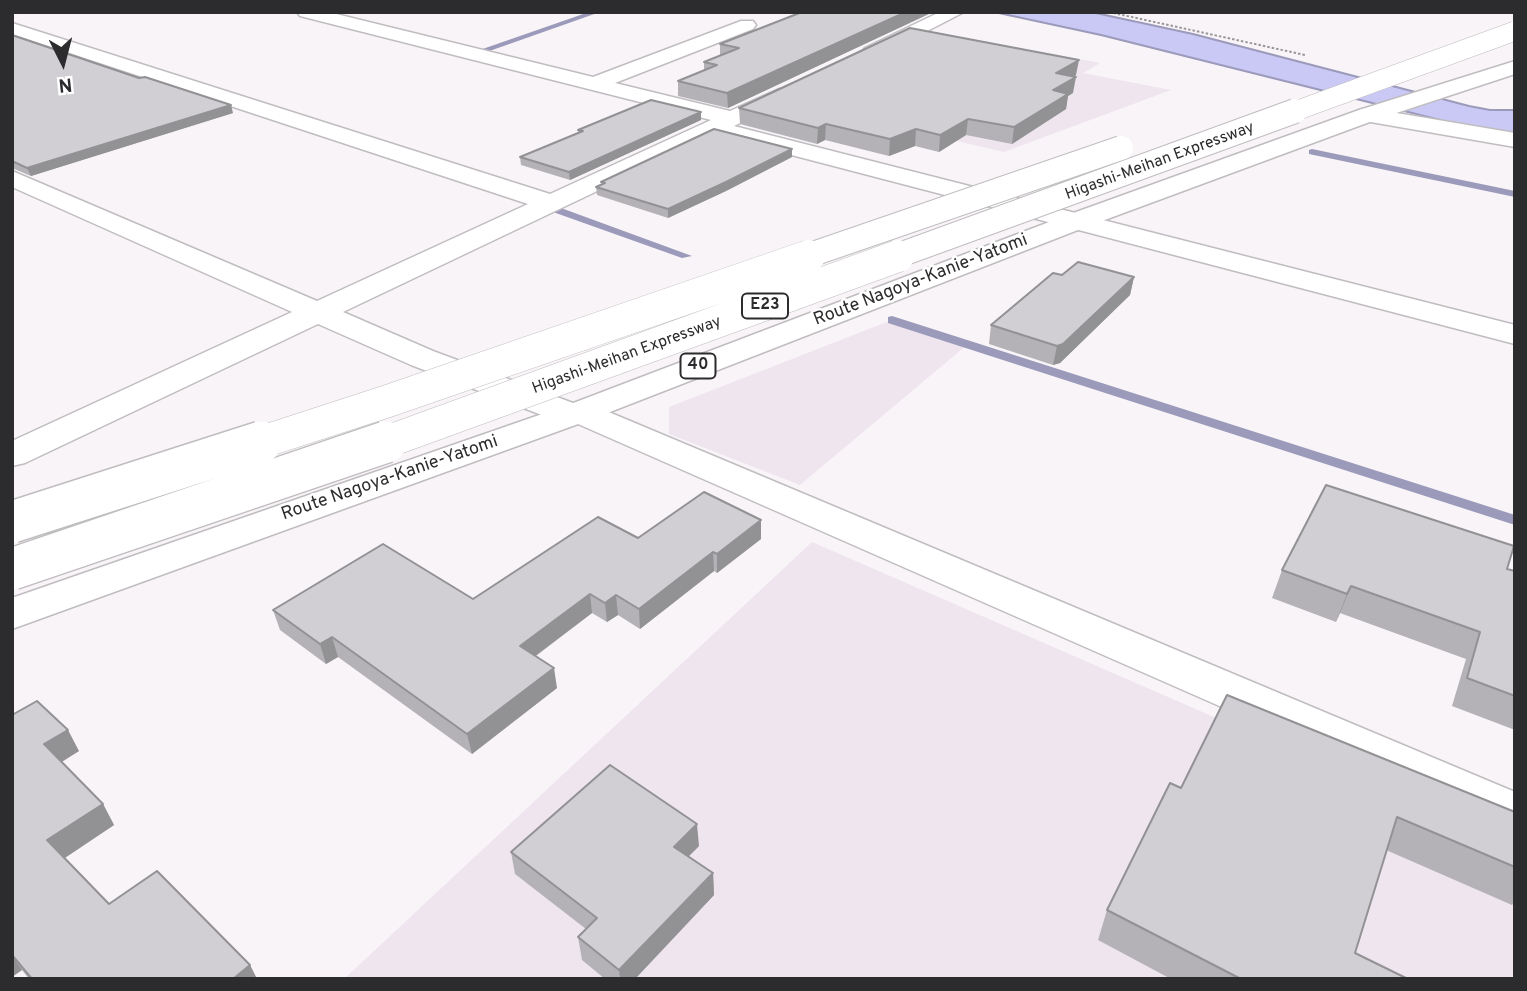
<!DOCTYPE html>
<style>
body{margin:0}
#map{position:relative;width:1527px;height:991px;overflow:hidden;background:#f8f4f8;font-family:Overpass,sans-serif}
canvas{display:block}
.frame{position:absolute;inset:0;border:14px solid #2c2b2d;pointer-events:none}
.north{position:absolute;left:28px;top:28px;width:70px;height:70px;-webkit-text-stroke:5px #fff;paint-order:stroke;rotate:174deg;font-size:19px;font-weight:700;line-height:28px;text-align:center;color:#2c2b2d}
.north::after{content:'';display:block;margin:auto;width:24px;height:32px;background:#2c2b2d;clip-path:polygon(50% 0,100% 100%,50% 72%,0 100%)}
</style>
<div id="map">
<canvas width="1527" height="991"></canvas>
<div class="frame"></div>
<div class="north">N</div>
</div>
<script>
const ctx = document.querySelector('canvas').getContext('2d');
ctx.lineJoin = 'round';
function fill(path, color) {
  ctx.fillStyle = color;
  ctx.fill(path, 'evenodd');
}
function toPath(rows) {
  const path = new Path2D();
  for (const r of rows) {
    path.moveTo(r[0], r[1]);
    for (let i = 2; i < r.length; i += 2) path.lineTo(r[i], r[i + 1]);
  }
  return path;
}
function strokePath(path, color, width, dash) {
  ctx.strokeStyle = color;
  ctx.lineWidth = width;
  ctx.lineCap = dash ? 'butt' : 'round';
  ctx.setLineDash(dash || []);
  ctx.stroke(path);
}
function label(font, color, halo, rows, align = 'center') {
  ctx.font = font + ' Overpass,sans-serif';
  ctx.lineWidth = 5;
  ctx.setLineDash([]);
  ctx.textBaseline = 'middle';
  ctx.strokeStyle = halo;
  ctx.fillStyle = color;
  for (const [text, x, y, turn = 0] of rows) {
    ctx.save();
    ctx.translate(x, y);
    ctx.rotate((+turn || 0) * Math.PI / 180);
    ctx.textAlign = isNaN(turn) ? turn : align;
    if (halo) ctx.strokeText(text, 0, 0);
    ctx.fillText(text, 0, 0);
    ctx.restore();
  }
}
fill(toPath([
 [924,30,1100,63,1083,73,1171,90,1004,152,778,99],
 [892,320,968,344,800,485,669,434,669,407],
 [812,542,1515,848,1515,979,344,979]
]), '#efe5ef');
const water = toPath([
 [994,12,1091,12,1193,34,1469,106,1490,110,1515,110,1515,135,1480,130,1101,35,994,12]
]);
fill(water, '#cac9f6');
strokePath(water, '#9b9aba', 2);
fill(toPath([
 [589,12,600,12,481,54,474,52,589,12],
 [1312,149,1515,191,1515,197,1309,154,1309,150,1312,149],
 [553,208,561,208,692,256,682,258,553,212,553,208],
 [892,316,1515,515,1515,525,888,323,888,317,892,316]
]), '#9b9aba');
const minor = toPath([
 [297,12,328,12,593,77,741,21,753,21,756,25,753,29,615,83,730,111,779,89,793,89,796,93,793,97,734,126,1515,325,1515,344,715,135,343,312,433,351,573,403,580,402,592,405,1515,792,1515,836,578,424,560,422,411,365,318,324,25,463,12,466,12,441,292,312,12,187,12,171,317,301,528,204,12,34,12,23,550,194,711,120,300,16,297,12],
 [940,12,964,12,879,56,865,56,862,52,865,48,940,12],
 [1367,108,1515,133,1515,147,1359,120,1356,115,1359,110,1367,108]
]);
const primary = toPath([
 [1515,61,1515,74,1375,120,1083,228,592,419,12,629,12,598,568,405,1065,216,1359,110,1515,61]
]);
strokePath(minor, '#c0bdc1', 3);
strokePath(primary, '#c0bdc1', 3);
strokePath(toPath([
 [1109,12,1305,55]
]), '#999699', 2, [2.5, 2]);
fill(minor, '#fff');
fill(primary, '#fff');
const motorwayBridgeFar3 = toPath([
 [1290,113,1515,31]
]);
const motorwayBridgeFar2 = toPath([
 [804,257,1121,148],
 [894,257,1295,111]
]);
const motorwayBridgeFar1 = toPath([
 [256,444,388,401,809,256],
 [381,444,898,256]
]);
const motorwayBridge = toPath([
 [12,522,261,442],
 [12,569,386,442]
]);
strokePath(motorwayBridgeFar3, '#c0bdc1', 20, []);
strokePath(motorwayBridgeFar2, '#c0bdc1', 26, []);
strokePath(motorwayBridgeFar1, '#c0bdc1', 33, []);
strokePath(motorwayBridge, '#c0bdc1', 44, []);
strokePath(motorwayBridgeFar3, '#fff', 19);
strokePath(motorwayBridgeFar2, '#fff', 24);
strokePath(motorwayBridgeFar1, '#fff', 32);
strokePath(motorwayBridge, '#fff', 41);
fill(toPath([
 [802,12,933,12,728,108,678,96,678,81,704,71,704,62,720,55,720,44],
 [12,35,233,113,31,176,12,168],
 [1076,75,1073,77,1073,93,1068,96,1066,109,1012,144,966,135,939,152,915,146,889,156,825,140,817,144,740,124,739,108],
 [701,120,570,180,521,165,520,157,578,133,578,130],
 [792,157,726,191,668,218,597,195,596,187,602,184,601,182],
 [1062,275,1134,277,1130,295,1060,363,1053,365,989,344,991,325],
 [761,520,761,539,717,573,714,571,640,629,618,615,607,622,592,613,536,656,557,688,472,754,338,657,326,664,280,630,273,610,473,599],
 [1507,569,1515,571,1515,730,1452,706,1466,659,1340,613,1336,622,1272,598,1282,570],
 [12,715,79,751,62,762,103,804,114,825,65,858,109,904,250,965,257,979,29,979,22,970,12,977],
 [1181,788,1515,812,1515,901,1512,905,1386,850,1355,953,1408,979,1171,979,1098,940,1107,910],
 [699,846,689,856,713,873,714,895,635,979,605,979,582,960,578,937,586,929,515,874,511,852]
]), '#b4b2b6');
fill(toPath([
 [906,12,933,12,728,108,727,93],
 [1079,60,1076,75,1054,89,1056,73],
 [1076,77,1073,93,1068,96,1066,109,1012,144,1014,127,1053,90],
 [231,105,233,113,31,176,27,168],
 [701,112,701,120,570,180,569,172],
 [968,119,966,135,939,152,940,135],
 [826,124,825,140,817,144,818,128],
 [916,129,915,146,889,156,890,139],
 [792,149,792,157,726,191,668,218,668,209],
 [1134,277,1130,295,1060,363,1053,365,1057,346],
 [761,520,761,539,717,573,717,554],
 [713,552,714,571,640,629,639,609],
 [1351,586,1340,613,1336,622,1347,594],
 [590,594,592,613,523,665,520,646],
 [616,595,618,615,607,622,605,603],
 [332,637,338,657,326,664,320,644],
 [554,668,557,688,472,754,467,734],
 [68,730,79,751,56,765,44,744],
 [103,804,114,825,60,861,47,840],
 [697,824,699,846,676,869,674,847],
 [713,873,714,895,635,979,620,979,619,970],
 [12,956,22,970,12,977],
 [250,965,257,979,233,979]
]), '#929194');
const building = toPath([
 [802,12,906,12,727,93,678,81,717,65,704,62,739,48,720,44,802,12],
 [910,28,1079,60,1056,73,1076,77,1053,90,1068,94,1014,127,968,119,940,135,916,129,890,139,826,124,818,128,739,108,910,28],
 [12,35,139,78,145,77,231,105,27,168,12,161,12,35],
 [651,100,701,112,569,172,520,157,583,131,578,130,651,100],
 [714,129,792,149,726,182,668,209,596,187,605,183,601,182,714,129],
 [1078,262,1134,277,1063,344,1057,346,991,325,1053,273,1062,275,1078,262],
 [1326,485,1514,546,1507,569,1515,571,1515,696,1467,678,1480,632,1351,586,1347,594,1282,570,1326,485],
 [704,492,761,520,717,554,713,552,639,609,616,595,605,603,590,594,520,646,554,668,467,734,332,637,320,644,273,610,383,544,473,599,598,517,638,538,704,492],
 [1227,695,1515,812,1515,867,1397,817,1355,953,1408,979,1241,979,1107,910,1170,783,1181,788,1227,695],
 [37,701,68,730,44,744,103,804,47,840,109,904,157,871,250,965,233,979,32,979,12,955,12,715,37,701],
 [610,765,697,824,674,847,713,873,619,970,578,937,597,918,511,852,610,765]
]);
fill(building, '#d1cfd4');
strokePath(building, '#929194', 2);
label('16px', '#2c2b2d', '#fff', [
 ["Higashi-Meihan Expressway",1160,162,-20],
 ["Higashi-Meihan Expressway",627,356,-20]
]);
for (const [x, y, w] of [
 [765,306,46],
 [698,366,35]
]) {
  const box = new Path2D();
  box.roundRect(x - w / 2, y - 12.5, w, 25, 5);
  ctx.fillStyle = '#fff';
  ctx.fill(box);
  strokePath(box, '#2c2b2d', 2);
}
label('bold 16px', '#2c2b2d', null, [
 ["E23",765,306],
 ["40",698,366]
]);
label('18px', '#2c2b2d', '#fff', [
 ["Route Nagoya-Kanie-Yatomi",921,281,-21],
 ["Route Nagoya-Kanie-Yatomi",390,479,-19]
]);
</script>
